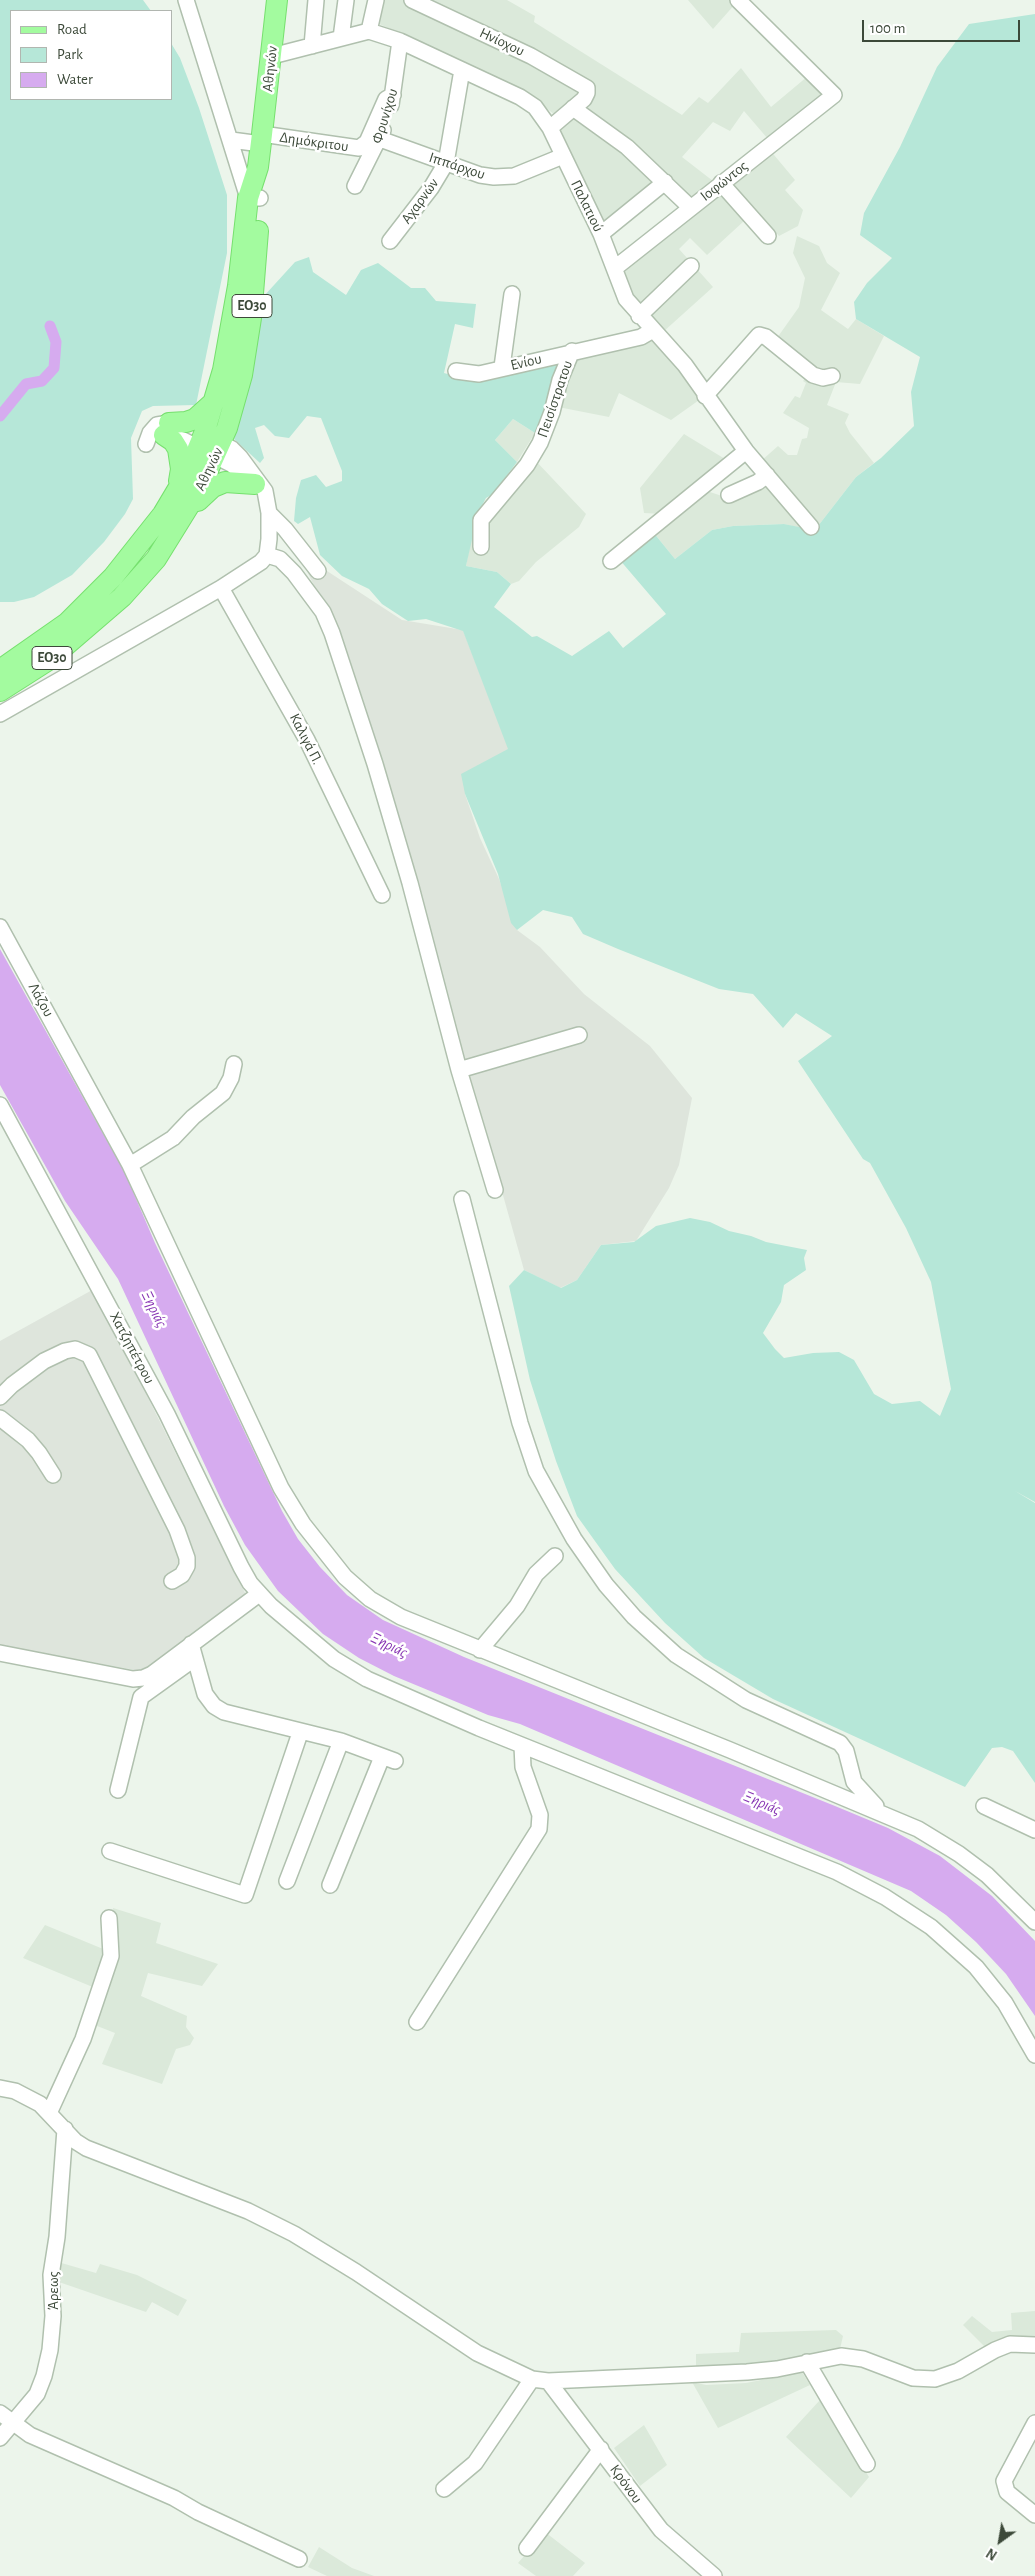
<!DOCTYPE html>
<meta charset="utf-8">
<style>
body{margin:0}
#map{position:relative;width:1035px;height:2576px;overflow:hidden;background:#ecf5eb;font-family:"Alegreya Sans",sans-serif}
canvas{display:block}
.legend{position:absolute;left:10px;top:10px;width:162px;height:90px;box-sizing:border-box;background:#fff;border:1px solid #b1b6b0;margin:0;padding:6px 9px;list-style:none;font-size:15px;color:#3c4939}
.legend li{display:flex;align-items:center;gap:10px;height:25px}
.legend b{width:25px;border:1px solid #b1b6b0}
.north{position:absolute;left:975px;top:2516px;width:50px;height:50px;-webkit-text-stroke:4px #fff;paint-order:stroke;rotate:212deg;font-size:14px;font-weight:700;line-height:20px;text-align:center;color:#3c4939}
.north::after{content:'';display:block;margin:auto;width:18px;height:22px;background:#3c4939;clip-path:polygon(50% 0,100% 100%,50% 72%,0 100%)}
.scale{position:absolute;left:862px;top:20px;width:158px;height:22px;box-sizing:border-box;border:2px solid #3c4939;border-top:0;padding-left:6px;font-size:15px;line-height:18px;white-space:nowrap;color:#3c4939;-webkit-text-stroke:4px #fff;paint-order:stroke}
</style>
<div id="map">
<canvas width="1035" height="2576"></canvas>
<ul class="legend">
<li><b style="height:6px;background:#a3fb9f"></b>Road</li>
<li><b style="height:14px;background:#b6e7d8"></b>Park</li>
<li><b style="height:14px;background:#d6abef"></b>Water</li>
</ul>
<div class="north">N</div>
<div class="scale">100 m</div>
</div>
<script>
const ctx = document.querySelector('canvas').getContext('2d');
ctx.lineJoin = 'round';
function fill(path, color) {
  ctx.fillStyle = color;
  ctx.fill(path, 'evenodd');
}
function toPath(rows) {
  const path = new Path2D();
  for (const r of rows) {
    path.moveTo(r[0], r[1]);
    for (let i = 2; i < r.length; i += 2) path.lineTo(r[i], r[i + 1]);
  }
  return path;
}
function strokePath(path, color, width, dash) {
  ctx.strokeStyle = color;
  ctx.lineWidth = width;
  ctx.lineCap = dash ? 'butt' : 'round';
  ctx.setLineDash(dash || []);
  ctx.stroke(path);
}
function label(font, color, halo, rows, align = 'center') {
  ctx.font = font + ' "Alegreya Sans",sans-serif';
  ctx.lineWidth = 5;
  ctx.setLineDash([]);
  ctx.textBaseline = 'middle';
  ctx.strokeStyle = halo;
  ctx.fillStyle = color;
  for (const [text, x, y, turn = 0] of rows) {
    ctx.save();
    ctx.translate(x, y);
    ctx.rotate((+turn || 0) * Math.PI / 180);
    ctx.textAlign = isNaN(turn) ? turn : align;
    if (halo) ctx.strokeText(text, 0, 0);
    ctx.fillText(text, 0, 0);
    ctx.restore();
  }
}
fill(toPath([
 [379,0,507,0,535,16,534,22,682,115,699,97,708,103,741,68,771,107,808,76,822,94,768,139,744,111,730,131,713,122,682,157,713,181,692,198,623,137,570,101,555,115,522,89,375,22],
 [688,0,733,0,736,3,713,29],
 [576,114,657,181,603,226,555,129],
 [769,149,795,180,785,190,803,210,798,226,779,236,756,210,707,255,690,238,679,249,713,287,663,332,637,306,620,268],
 [797,236,819,246,827,263,840,273,821,310,848,329,856,319,884,336,860,384,836,382,827,405,849,414,845,423,850,433,874,463,856,477,818,526,761,461,778,446,788,455,797,455,802,439,807,438,809,428,783,413,795,396,800,398,806,383,803,381,808,375,836,382,840,374,821,370,806,362,777,338,799,307,805,278,793,253],
 [651,336,670,355,702,398,671,420,619,393,609,417,558,407,565,378,578,354],
 [513,419,535,433,517,462,495,440],
 [684,434,725,459,702,477,710,492,728,498,765,482,801,528,784,524,733,526,712,530,675,559,653,532,662,514,644,513,640,488],
 [534,459,586,514,579,527,536,562,519,581,511,584,497,572,466,566,475,518],
 [113,1908,161,1923,156,1943,218,1964,202,1986,148,1973,141,1996,187,2016,186,2027,194,2038,190,2045,176,2049,162,2084,102,2064,115,2033,92,2024,114,1926],
 [45,1925,108,1951,95,1988,23,1958],
 [58,2262,96,2273,100,2264,137,2275,187,2300,178,2316,152,2302,146,2312,56,2281],
 [1035,2311,1035,2343,987,2349,963,2325,972,2316,992,2332,1012,2330,1011,2313],
 [836,2330,843,2336,840,2349,756,2368,696,2369,696,2354,739,2352,741,2333],
 [802,2372,810,2385,718,2428,692,2382,706,2385,746,2383],
 [820,2400,843,2434,869,2477,851,2498,786,2437],
 [644,2425,667,2465,640,2486,614,2448],
 [545,2532,585,2563,573,2576,536,2576,518,2563],
 [319,2547,352,2568,374,2576,327,2576,308,2567]
]), '#dbe9da');
fill(toPath([
 [315,557,327,571,402,620,463,630,509,749,465,794,480,838,499,879,517,930,540,947,584,994,650,1046,692,1098,679,1165,669,1188,636,1241,601,1245,577,1280,560,1288,524,1270,389,789,349,657,303,563],
 [94,1289,246,1595,149,1668,140,1671,0,1645,0,1341]
]), '#dee5dc');
fill(toPath([
 [0,0,143,0,151,11,11,11,11,99,171,99,171,43,180,58,199,108,227,195,227,253,196,405,153,406,142,411,131,438,133,499,125,514,104,542,72,575,34,597,14,602,0,602],
 [1035,14,1035,1502,1015,1491,1035,1503,1035,1783,1013,1751,1002,1747,992,1748,965,1787,773,1699,704,1658,665,1623,615,1569,577,1516,556,1461,530,1380,509,1286,524,1270,561,1288,577,1280,601,1245,634,1242,656,1226,690,1218,710,1222,729,1231,751,1236,766,1242,807,1250,804,1258,806,1270,784,1285,781,1302,763,1333,775,1349,784,1358,813,1353,839,1352,854,1360,874,1394,892,1404,920,1401,940,1416,951,1389,931,1282,906,1228,870,1163,863,1159,798,1061,832,1036,796,1013,783,1028,753,994,719,989,618,949,583,934,572,917,543,910,517,930,511,923,498,874,465,794,461,774,508,749,463,631,426,619,408,621,382,604,369,589,342,576,320,555,310,517,298,524,294,521,296,498,301,480,316,475,326,487,342,481,342,471,321,418,307,416,289,438,275,436,264,425,255,428,264,458,260,463,234,439,255,356,264,296,295,262,309,257,313,272,346,295,361,270,378,263,411,288,425,288,436,301,476,304,473,328,455,324,444,373,472,381,508,370,563,358,541,424,535,433,513,419,495,440,517,462,493,494,486,498,478,513,466,566,497,572,511,584,494,607,532,637,537,636,572,656,609,631,623,648,666,614,619,559,653,532,675,559,712,530,733,526,784,524,809,529,818,526,856,477,881,458,914,426,911,392,920,357,856,319,854,302,867,283,892,258,860,235,864,213,900,147,937,67,969,24]
]), '#b6e7d8');
fill(toPath([
 [0,949,125,1173,155,1243,282,1511,298,1539,320,1567,347,1595,383,1620,464,1657,835,1806,888,1828,940,1856,992,1896,1035,1941,1035,2016,1006,1974,976,1942,946,1915,911,1891,520,1724,488,1715,394,1676,359,1658,323,1634,278,1591,245,1545,224,1506,118,1279,65,1201,0,1085]
]), '#d6abef');
strokePath(toPath([
 [0,416,26,384,42,381,54,368,56,342,50,326]
]), '#d6abef', 11);
const minor = toPath([
 [186,0,248,198,260,198],
 [412,0,531,56,587,88,587,93,584,99,550,128],
 [369,31,376,0],
 [341,38,346,0],
 [312,46,316,0],
 [272,56,369,31,400,41,520,97,535,107,550,128,601,234,626,299,685,365,746,451,811,527],
 [391,105,400,41],
 [573,108,627,147,691,208],
 [262,134,359,148,367,142,386,99,393,95],
 [380,139,480,175,494,177,514,176,563,156],
 [231,140,261,144],
 [721,183,768,236],
 [355,186,383,130],
 [601,234,665,182],
 [390,241,431,188,446,163,462,70],
 [615,268,834,95,738,0],
 [639,316,691,266],
 [502,367,512,294],
 [456,371,479,374,641,337,653,330],
 [705,396,759,335,766,337,813,375,823,378,832,376],
 [167,436,183,440,231,464,252,481],
 [146,444,150,433,157,425,169,423,178,424],
 [729,495,758,482,767,475],
 [269,513,285,529,318,571],
 [481,547,481,520,527,465,540,443,552,412,560,380,572,351],
 [267,555,280,559,294,573,323,612,332,633,375,764,410,883,459,1070,495,1190],
 [611,561,746,451],
 [221,588,307,740,382,895],
 [0,714,221,588,261,562,267,555,269,539,269,513,265,491,240,457,232,449,213,439],
 [0,927,130,1165,281,1488,303,1524,345,1577,370,1599,401,1617,730,1750,918,1829,959,1854,987,1875,1035,1922],
 [459,1070,579,1035],
 [0,1105,167,1414,241,1567,250,1583,271,1606,334,1659,367,1679,479,1728,837,1872,885,1897,931,1927,976,1967,1005,2003,1035,2055],
 [130,1165,173,1138,193,1117,223,1093,231,1078,234,1064],
 [462,1199,520,1423,536,1471,574,1539,606,1585,634,1617,676,1655,746,1700,840,1743,846,1751,854,1782,876,1806],
 [0,1397,12,1385,44,1361,65,1351,75,1349,89,1355,177,1530,187,1558,187,1566,182,1575,172,1581],
 [0,1418,28,1440,39,1453,53,1475],
 [191,1644,205,1694,214,1706,224,1712,341,1741,395,1761],
 [480,1650,517,1606,536,1574,555,1556],
 [0,1653,133,1679,143,1678,152,1674,259,1594],
 [118,1790,141,1697,194,1659],
 [984,1806,1035,1830],
 [110,1851,245,1895,300,1733],
 [287,1881,341,1741],
 [330,1885,382,1757],
 [417,2022,539,1829,540,1815,523,1767,522,1746],
 [0,2088,15,2091,40,2104,75,2141,86,2148,248,2211,294,2234,356,2272,477,2353,532,2379,548,2381,747,2372,777,2369,841,2356,863,2359,913,2378,935,2379,958,2371,995,2350,1010,2344,1035,2345],
 [50,2111,83,2039,111,1956,109,1918],
 [807,2362,867,2464],
 [548,2381,661,2530,714,2576],
 [0,2413,30,2435,174,2498,198,2512,299,2559],
 [1035,2423,1004,2481,1007,2492,1035,2515],
 [0,2438,37,2394,44,2376,50,2350,53,2316,51,2275,57,2237,65,2129],
 [444,2489,475,2463,532,2379],
 [527,2548,601,2449]
]);
const major = toPath([
 [169,423,186,422,195,419,215,401],
 [164,435,173,441,178,449,181,469,179,481],
 [198,501,213,487,225,482,255,484],
 [0,670,67,623,113,577,163,514,188,472,204,434,223,370,238,286,248,198,258,167,262,134,277,0],
 [0,691,50,659,122,597,156,559,200,488,227,428,242,375,251,318,258,231]
]);
strokePath(minor, '#b0c0ae', 18);
strokePath(major, '#76e06e', 22);
strokePath(minor, '#fff', 15);
strokePath(major, '#a3fb9f', 20);
for (const [x, y, w] of [
 [252,306,40],
 [52,658,40]
]) {
  const box = new Path2D();
  box.roundRect(x - w / 2, y - 11.5, w, 23, 4);
  ctx.fillStyle = '#fff';
  ctx.fill(box);
  strokePath(box, '#3c4939', 1);
}
label('bold 14px', '#3c4939', null, [
 ["ΕΟ30",252,306],
 ["ΕΟ30",52,658]
]);
label('15px', '#3c4939', '#fff', [
 ["Ηνίοχου",502,42,25],
 ["Αθηνών",270,69,-84],
 ["Φρυνίχου",385,116,-73],
 ["Δημόκριτου",314,142,8],
 ["Ιππάρχου",457,166,18],
 ["Ιοφώντος",724,181,-38],
 ["Αχαρνών",420,201,-54],
 ["Παλατιού",587,206,64],
 ["Ενίου",526,362,-13],
 ["Πεισίστρατου",555,399,-71],
 ["Αθηνών",209,469,-64],
 ["Καλιγά Π.",306,739,63],
 ["Λάζου",41,1000,61],
 ["Χατζηπέτρου",132,1348,62],
 ["Άρεως",53,2291,-90],
 ["Κρόνου",626,2484,54]
]);
label('italic 16px', '#8735b3', '#fff', [
 ["Ξηριάς",154,1309,64],
 ["Ξηριάς",389,1645,26],
 ["Ξηριάς",762,1803,23]
]);
</script>
